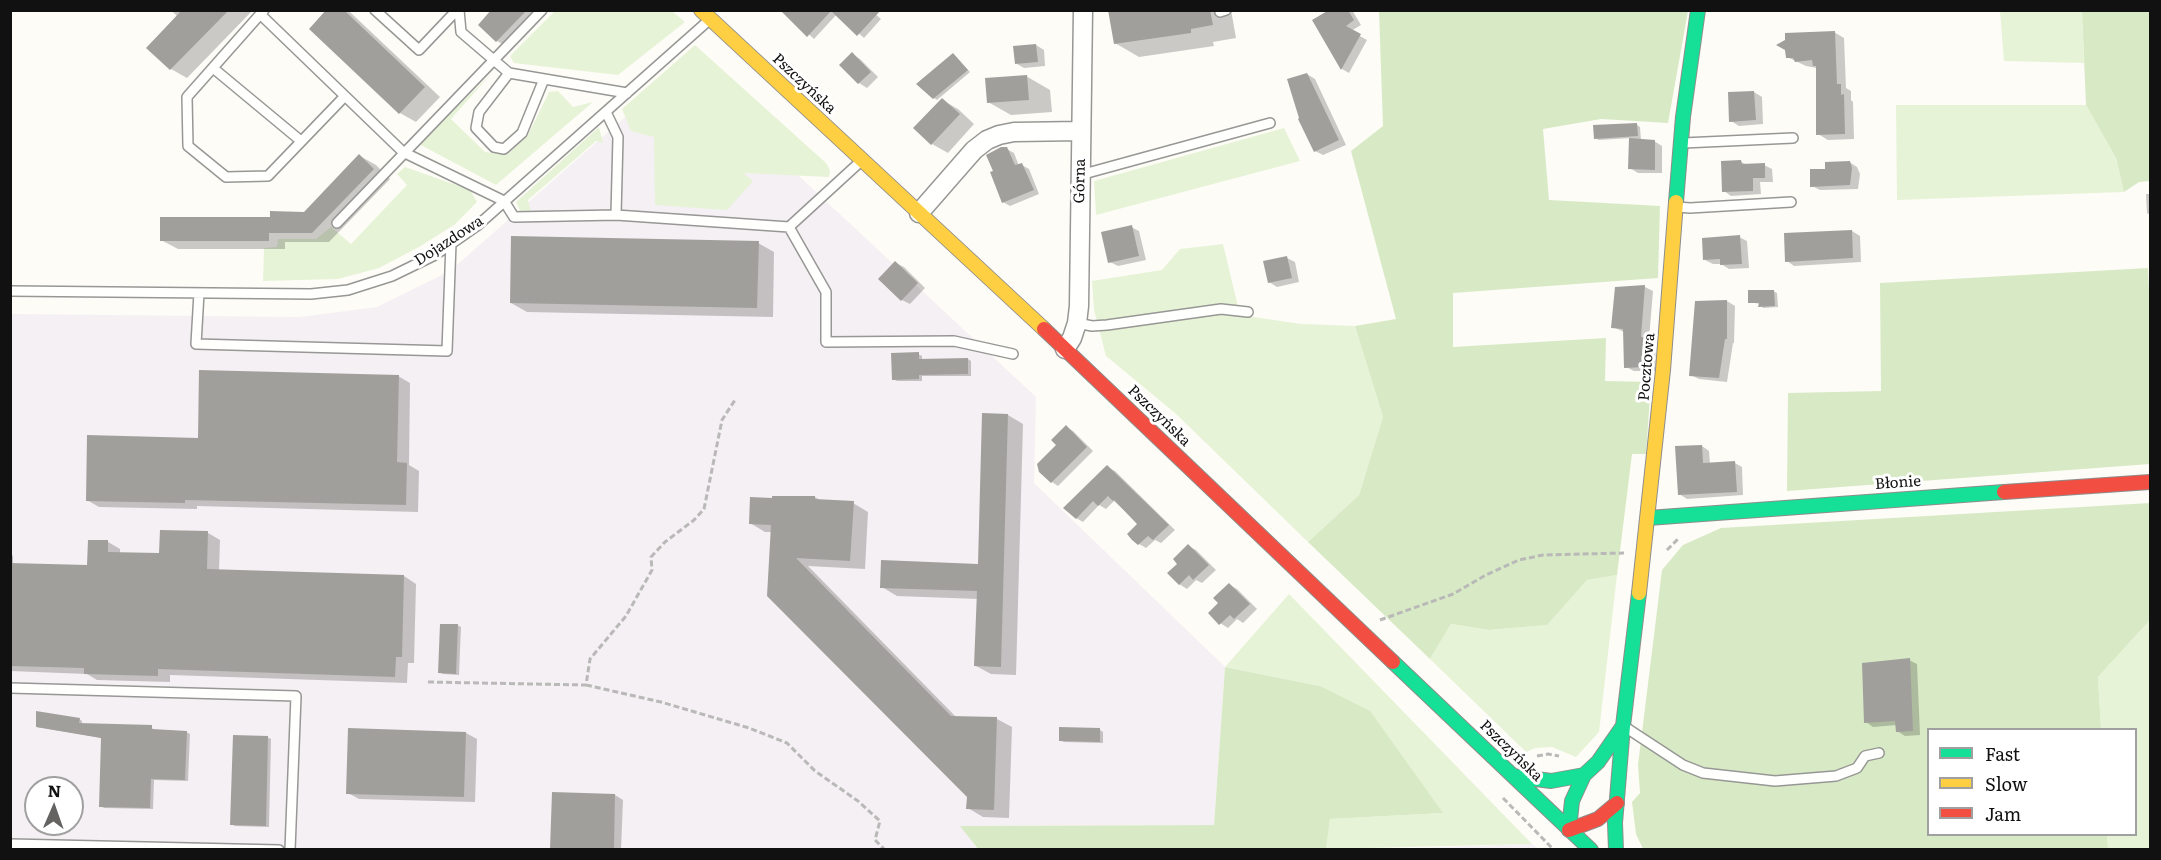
<!DOCTYPE html>
<meta charset="utf-8">
<style>
body{margin:0}
#map{position:relative;width:2161px;height:860px;overflow:hidden;background:#fdfcf7;font-family:Literata,serif}
canvas{display:block}
.frame{position:absolute;inset:0;border:12px solid #111;pointer-events:none}
.legend{position:absolute;left:1927px;top:728px;width:210px;height:108px;box-sizing:border-box;background:#fff;border:2px solid #a0a0a0;margin:0;padding:8px 10px;list-style:none;font-size:18px;color:#111}
.legend li{display:flex;align-items:center;gap:12px;height:30px}
.legend b{width:30px;border:2px solid #a0a0a0}
.north{position:absolute;left:24px;top:776px;width:60px;height:60px;box-sizing:border-box;background:#fff;border:2px solid #a0a0a0;border-radius:50%;rotate:2deg;font-size:16px;font-weight:700;line-height:24px;text-align:center;color:#111}
.north::after{content:'';display:block;margin:auto;width:21px;height:27px;background:#646362;clip-path:polygon(50% 0,100% 100%,50% 72%,0 100%)}
</style>
<div id="map">
<canvas width="2161" height="860"></canvas>
<div class="frame"></div>
<ul class="legend">
<li><b style="height:8px;background:#16e098"></b>Fast</li>
<li><b style="height:8px;background:#ffcf43"></b>Slow</li>
<li><b style="height:8px;background:#f24e42"></b>Jam</li>
</ul>
<div class="north">N</div>
</div>
<script>
const ctx = document.querySelector('canvas').getContext('2d');
ctx.lineJoin = 'round';
function fill(path, color) {
  ctx.fillStyle = color;
  ctx.fill(path, 'evenodd');
}
function toPath(rows) {
  const path = new Path2D();
  for (const r of rows) {
    path.moveTo(r[0], r[1]);
    for (let i = 2; i < r.length; i += 2) path.lineTo(r[i], r[i + 1]);
  }
  return path;
}
function strokePath(path, color, width, dash) {
  ctx.strokeStyle = color;
  ctx.lineWidth = width;
  ctx.lineCap = dash ? 'butt' : 'round';
  ctx.setLineDash(dash || []);
  ctx.stroke(path);
}
function label(font, color, halo, rows, align = 'center') {
  ctx.font = font + ' Literata,serif';
  ctx.lineWidth = 6;
  ctx.setLineDash([]);
  ctx.textBaseline = 'middle';
  ctx.strokeStyle = halo;
  ctx.fillStyle = color;
  for (const [text, x, y, turn = 0] of rows) {
    ctx.save();
    ctx.translate(x, y);
    ctx.rotate((+turn || 0) * Math.PI / 180);
    ctx.textAlign = isNaN(turn) ? turn : align;
    if (halo) ctx.strokeText(text, 0, 0);
    ctx.fillText(text, 0, 0);
    ctx.restore();
  }
}
fill(toPath([
 [682,67,1036,397,1034,483,1225,667,1214,825,961,826,978,850,11,850,11,314,300,317,377,307,450,271],
 [36,788,72,788,72,824,36,824],
 [1532,844,1539,849,1351,850]
]), '#f5f0f3');
fill(toPath([
 [555,11,672,11,685,22,618,75,514,63,510,56],
 [2000,11,2082,11,2084,63,2004,61],
 [695,45,826,163,830,170,829,177,743,173,753,181,727,210,655,205,654,137,631,131,622,109],
 [491,74,451,119,485,152,507,155,528,135,549,92,558,91,573,107,593,102,496,185,419,144],
 [1896,105,2086,105,2116,158,2124,192,1897,200],
 [599,127,603,143,596,141,528,200,531,212,523,217,516,202],
 [1284,128,1300,161,1096,215,1094,181],
 [405,167,470,190,477,202,454,225,419,247,379,268,338,279,263,281,264,248,277,247,278,239,316,239,331,227,351,244,407,185,397,174],
 [1223,244,1240,315,1301,324,1355,326,1383,417,1359,495,1308,542,1175,413,1106,356,1094,310,1092,281,1162,270,1180,249],
 [1617,575,1599,732,1576,757,1552,747,1535,748,1526,752,1430,659,1451,624,1489,630,1546,625,1587,580],
 [1289,594,1532,844,1326,849,1330,819,1442,813,1320,686,1225,667],
 [2150,620,2150,849,2108,849,2107,835,2136,834,2136,730,2101,729,2098,677]
]), '#e7f3d7');
fill(toPath([
 [1379,11,1688,11,1668,123,1601,119,1543,129,1549,200,1660,206,1658,278,1453,293,1453,347,1606,338,1605,381,1651,382,1646,454,1632,454,1617,575,1587,580,1547,625,1489,630,1451,624,1430,659,1308,542,1359,495,1383,417,1355,326,1396,319,1351,151,1383,126],
 [2082,11,2150,11,2150,181,2139,182,2124,192,2116,158,2086,105],
 [2148,268,2150,312,2150,464,1787,491,1788,393,1881,391,1880,283],
 [2150,503,2150,620,2098,677,2101,729,1928,730,1928,834,2107,835,2108,849,1643,849,1636,834,1632,802,1640,793,1638,765,1662,570,1683,545,1721,528],
 [1225,667,1320,686,1370,711,1443,813,1330,819,1326,850,978,849,960,826,1214,825]
]), '#d8eac5');
fill(toPath([
 [171,10,253,10,187,78,171,69,178,17],
 [328,10,347,10,351,13,440,97,416,122,400,113],
 [493,10,545,10,509,48,497,41,480,25],
 [782,10,871,10,881,19,864,38,837,14,814,39],
 [1109,10,1231,10,1236,38,1213,42,1214,46,1139,57,1115,43],
 [1332,10,1352,10,1361,25,1351,31,1367,40,1349,73,1342,69,1314,21],
 [1834,32,1844,38,1846,88,1851,91,1851,100,1853,102,1854,139,1828,140,1818,134,1817,68,1806,66,1787,57],
 [1036,45,1044,50,1045,66,1024,68,1017,64],
 [852,54,860,59,878,77,867,88,859,83,841,65],
 [954,55,970,72,937,100,934,98],
 [1307,74,1315,79,1346,145,1323,155,1315,151],
 [1026,76,1050,90,1052,112,1011,115,988,102],
 [1754,92,1762,97,1763,124,1739,126,1731,121,1729,93],
 [942,100,958,109,974,124,948,153,932,144],
 [1637,125,1640,127,1641,140,1654,141,1662,146,1662,173,1638,173,1630,168,1631,138,1599,140,1595,138],
 [1007,149,1014,153,1019,166,1022,165,1029,169,1039,194,1010,206,1003,202],
 [360,156,376,165,390,179,329,242,285,242,285,249,178,249,161,240,304,213],
 [1741,162,1748,165,1764,165,1772,169,1773,182,1760,182,1761,194,1731,196,1724,191],
 [1849,162,1857,167,1860,174,1858,189,1820,190,1812,186,1826,170],
 [2146,194,2150,194,2150,215,2147,213],
 [1131,227,1139,231,1146,260,1118,266,1110,262],
 [1852,231,1860,236,1861,262,1794,266,1787,261],
 [1739,237,1747,241,1749,268,1729,269,1721,264,1713,264,1705,260],
 [758,243,774,252,773,317,527,312,511,303],
 [1287,258,1295,262,1299,282,1277,287,1269,282],
 [896,263,904,267,925,288,910,304,902,300],
 [1645,287,1653,291,1649,339,1655,343,1656,371,1634,371,1626,367,1624,332,1613,327,1616,289],
 [1773,291,1777,293,1778,307,1763,308,1760,304,1750,302],
 [1727,301,1735,306,1734,343,1733,343,1727,382,1699,379,1691,375],
 [918,354,922,356,922,360,968,359,971,361,971,376,922,376,922,381,897,381,893,379],
 [398,376,410,383,409,465,419,471,418,512,197,506,197,509,99,507,87,500,199,439],
 [1008,415,1023,424,1016,675,991,674,976,666,978,599,897,596,882,587,979,565],
 [1066,427,1073,431,1093,451,1058,486,1052,482,1058,445],
 [1702,446,1709,451,1710,464,1735,463,1742,467,1743,495,1687,499,1679,494],
 [1107,467,1115,471,1175,530,1161,543,1155,540,1146,548,1139,544,1129,534,1139,524,1114,501,1106,509,1099,505,1083,522,1076,518],
 [815,497,821,501,853,503,868,512,865,569,808,566,957,718,997,719,1012,727,1009,818,983,817,968,808,968,796,772,532,765,532,750,523],
 [208,533,220,540,219,571,404,576,416,584,414,663,408,663,407,683,170,675,170,682,97,680,87,674,10,671,10,554,13,556,13,565,89,567,90,541,108,542,120,549,120,554,161,555],
 [1188,546,1196,550,1216,570,1202,583,1196,580,1187,589,1179,584,1179,564],
 [1229,585,1237,589,1257,609,1243,623,1237,619,1228,628,1220,623,1221,603],
 [457,625,461,627,459,675,443,674,439,672],
 [1909,660,1917,664,1920,735,1905,736,1897,731,1897,725,1873,727,1866,722],
 [79,719,82,721,82,725,151,727,155,731,186,732,190,734,188,781,154,780,153,809,104,808,101,806,102,738,37,727],
 [1100,730,1103,732,1103,743,1064,742,1060,740],
 [466,733,477,739,475,802,359,799,348,793],
 [267,737,271,739,269,827,235,826,232,824],
 [553,794,615,795,623,800,621,850,552,850]
]), '#0003');
fill(toPath([
 [182,10,229,10,170,70,146,48],
 [326,10,344,10,425,87,399,114,309,29],
 [491,10,527,10,496,42,478,25],
 [780,10,881,10,857,36,831,11,807,37],
 [1108,10,1210,10,1213,25,1191,29,1191,33,1114,44],
 [1329,10,1348,10,1354,20,1346,26,1361,34,1341,70,1312,20],
 [1835,31,1837,84,1841,84,1841,95,1844,94,1845,134,1816,135,1816,66,1813,66,1812,60,1795,62,1793,58,1786,58,1785,50,1776,45,1785,40,1785,33],
 [1036,44,1038,62,1015,64,1013,46],
 [852,52,871,72,858,84,839,65],
 [953,53,968,70,933,99,916,84],
 [1307,73,1339,140,1314,152,1298,119,1299,118,1287,79],
 [1027,75,1029,100,987,103,985,78],
 [1754,91,1756,120,1729,122,1728,92],
 [942,98,960,114,931,145,913,128],
 [1637,123,1638,136,1594,139,1593,125],
 [1629,138,1655,140,1655,170,1628,169],
 [1001,147,1007,147,1015,165,1022,163,1034,190,1002,203,990,172,993,171,986,155],
 [359,154,374,169,312,233,269,233,269,241,160,241,160,217,270,217,270,211,304,212],
 [1741,160,1742,164,1765,163,1765,178,1753,178,1753,191,1722,192,1721,161],
 [1850,161,1852,168,1850,185,1810,187,1810,169,1825,169,1825,162],
 [1132,225,1139,256,1108,263,1101,232],
 [1852,230,1853,258,1785,262,1784,233],
 [1740,235,1742,264,1720,265,1720,259,1703,260,1702,238],
 [511,236,759,241,757,308,510,303],
 [1287,256,1292,278,1268,283,1263,261],
 [895,261,918,283,901,301,878,279],
 [1645,285,1641,337,1648,337,1648,367,1624,368,1623,329,1611,328,1615,287],
 [1748,290,1774,290,1775,306,1758,307,1759,303,1748,303],
 [1727,300,1727,339,1725,339,1719,378,1689,376,1695,301],
 [919,352,919,359,968,358,968,374,919,375,919,379,892,380,891,353],
 [199,370,399,375,397,462,407,463,406,505,185,500,185,503,86,501,87,435,198,438],
 [982,413,1008,414,1001,667,974,666,977,591,880,588,881,560,978,564],
 [1066,425,1087,447,1051,483,1039,472,1037,464,1056,445,1051,440],
 [1702,445,1703,463,1735,461,1737,492,1678,495,1675,446],
 [1107,465,1169,525,1153,540,1148,536,1138,545,1132,540,1127,534,1137,524,1114,500,1113,501,1108,496,1098,506,1093,501,1076,519,1063,508],
 [772,496,815,496,815,499,854,501,850,561,796,558,951,716,997,717,994,810,966,809,967,797,767,596,771,525,749,524,750,497,772,498],
 [160,530,208,531,207,569,404,575,402,657,396,657,395,677,158,669,158,676,84,674,84,668,10,666,10,563,87,565,88,540,108,540,108,552,159,553],
 [1188,544,1209,565,1193,580,1189,575,1179,585,1167,573,1177,564,1173,559],
 [1229,583,1250,604,1234,619,1230,615,1219,625,1208,613,1218,603,1213,598],
 [440,624,458,624,456,674,438,673],
 [1910,658,1913,731,1896,732,1895,721,1864,723,1862,663],
 [36,711,80,718,79,723,152,725,152,729,187,731,185,780,151,779,150,808,99,807,101,738,36,727],
 [1059,727,1100,728,1100,742,1059,741],
 [348,728,466,732,464,797,346,794],
 [233,735,268,736,266,826,230,825],
 [552,792,615,794,614,849,550,849]
]), '#a19f9c');
const lane = toPath([
 [264,10,187,97,188,146,226,177,268,176,345,96],
 [375,10,419,50,457,10],
 [459,10,461,32,509,73,627,93],
 [1220,12,1226,10],
 [260,14,403,152,504,201,514,217,616,215,618,137,606,112],
 [213,68,301,141],
 [509,73,479,112,476,128,494,147,504,149,522,133,544,79],
 [1683,143,1793,138],
 [1080,175,1270,123],
 [1678,207,1690,208,1791,202],
 [616,215,789,227,860,162],
 [337,223,542,10],
 [789,227,826,292,826,342,954,341,1013,354],
 [10,291,311,294,348,290,392,276,435,255,478,225,708,21],
 [199,293,196,344,447,351,451,243],
 [1077,323,1092,326,1107,325,1221,309,1248,312],
 [10,688,296,696,290,850],
 [1625,727,1683,765,1703,773,1775,781,1836,776,1857,768,1865,756,1879,753],
 [10,844,279,850]
]);
const street = toPath([
 [919,213,974,150,987,140,999,135,1014,132,1081,131],
 [1065,349,1072,338,1077,323,1079,306,1083,10]
]);
const fast = toPath([
 [1676,202,1683,117,1698,10],
 [1648,518,2004,492],
 [1393,662,1591,850],
 [1513,776,1551,781,1584,775],
 [1569,830,1572,801,1584,775,1598,762,1623,726],
 [1616,850,1615,823,1623,726,1639,593]
]);
const slow = toPath([
 [701,10,1044,329],
 [1639,593,1663,370,1676,202]
]);
const jam = toPath([
 [1044,329,1393,662],
 [2004,492,2150,482],
 [1569,830,1598,819,1617,803]
]);
strokePath(lane, '#979795', 12);
strokePath(street, '#979795', 21);
strokePath(fast, '#8e8d8b', 16);
strokePath(slow, '#8e8d8b', 16);
strokePath(jam, '#8e8d8b', 16);
strokePath(toPath([
 [1667,550,1679,538],
 [1380,620,1453,594,1486,575,1519,560,1543,555,1624,553],
 [428,682,586,685,590,659,626,616,652,570,651,557,665,542,694,520,704,509,722,420,735,400],
 [586,685,661,702,749,728,787,743,815,771,858,801,880,821,875,840,885,850],
 [1537,756,1548,754,1559,756],
 [1503,798,1554,850]
]), '#b9b9b8', 3, [6, 3]);
strokePath(lane, '#fffffe', 9);
strokePath(street, '#fffffe', 18);
strokePath(fast, '#16e098', 14);
strokePath(slow, '#ffcf43', 14);
strokePath(jam, '#f24e42', 14);
label('15px', '#111', '#fff', [
 ["Pszczyńska",804,84,43],
 ["Górna",1080,181,-89],
 ["Dojazdowa",449,241,-33],
 ["Pocztowa",1647,367,-85],
 ["Pszczyńska",1159,416,44],
 ["Błonie",1898,483,-4],
 ["Pszczyńska",1511,751,44]
]);
</script>
